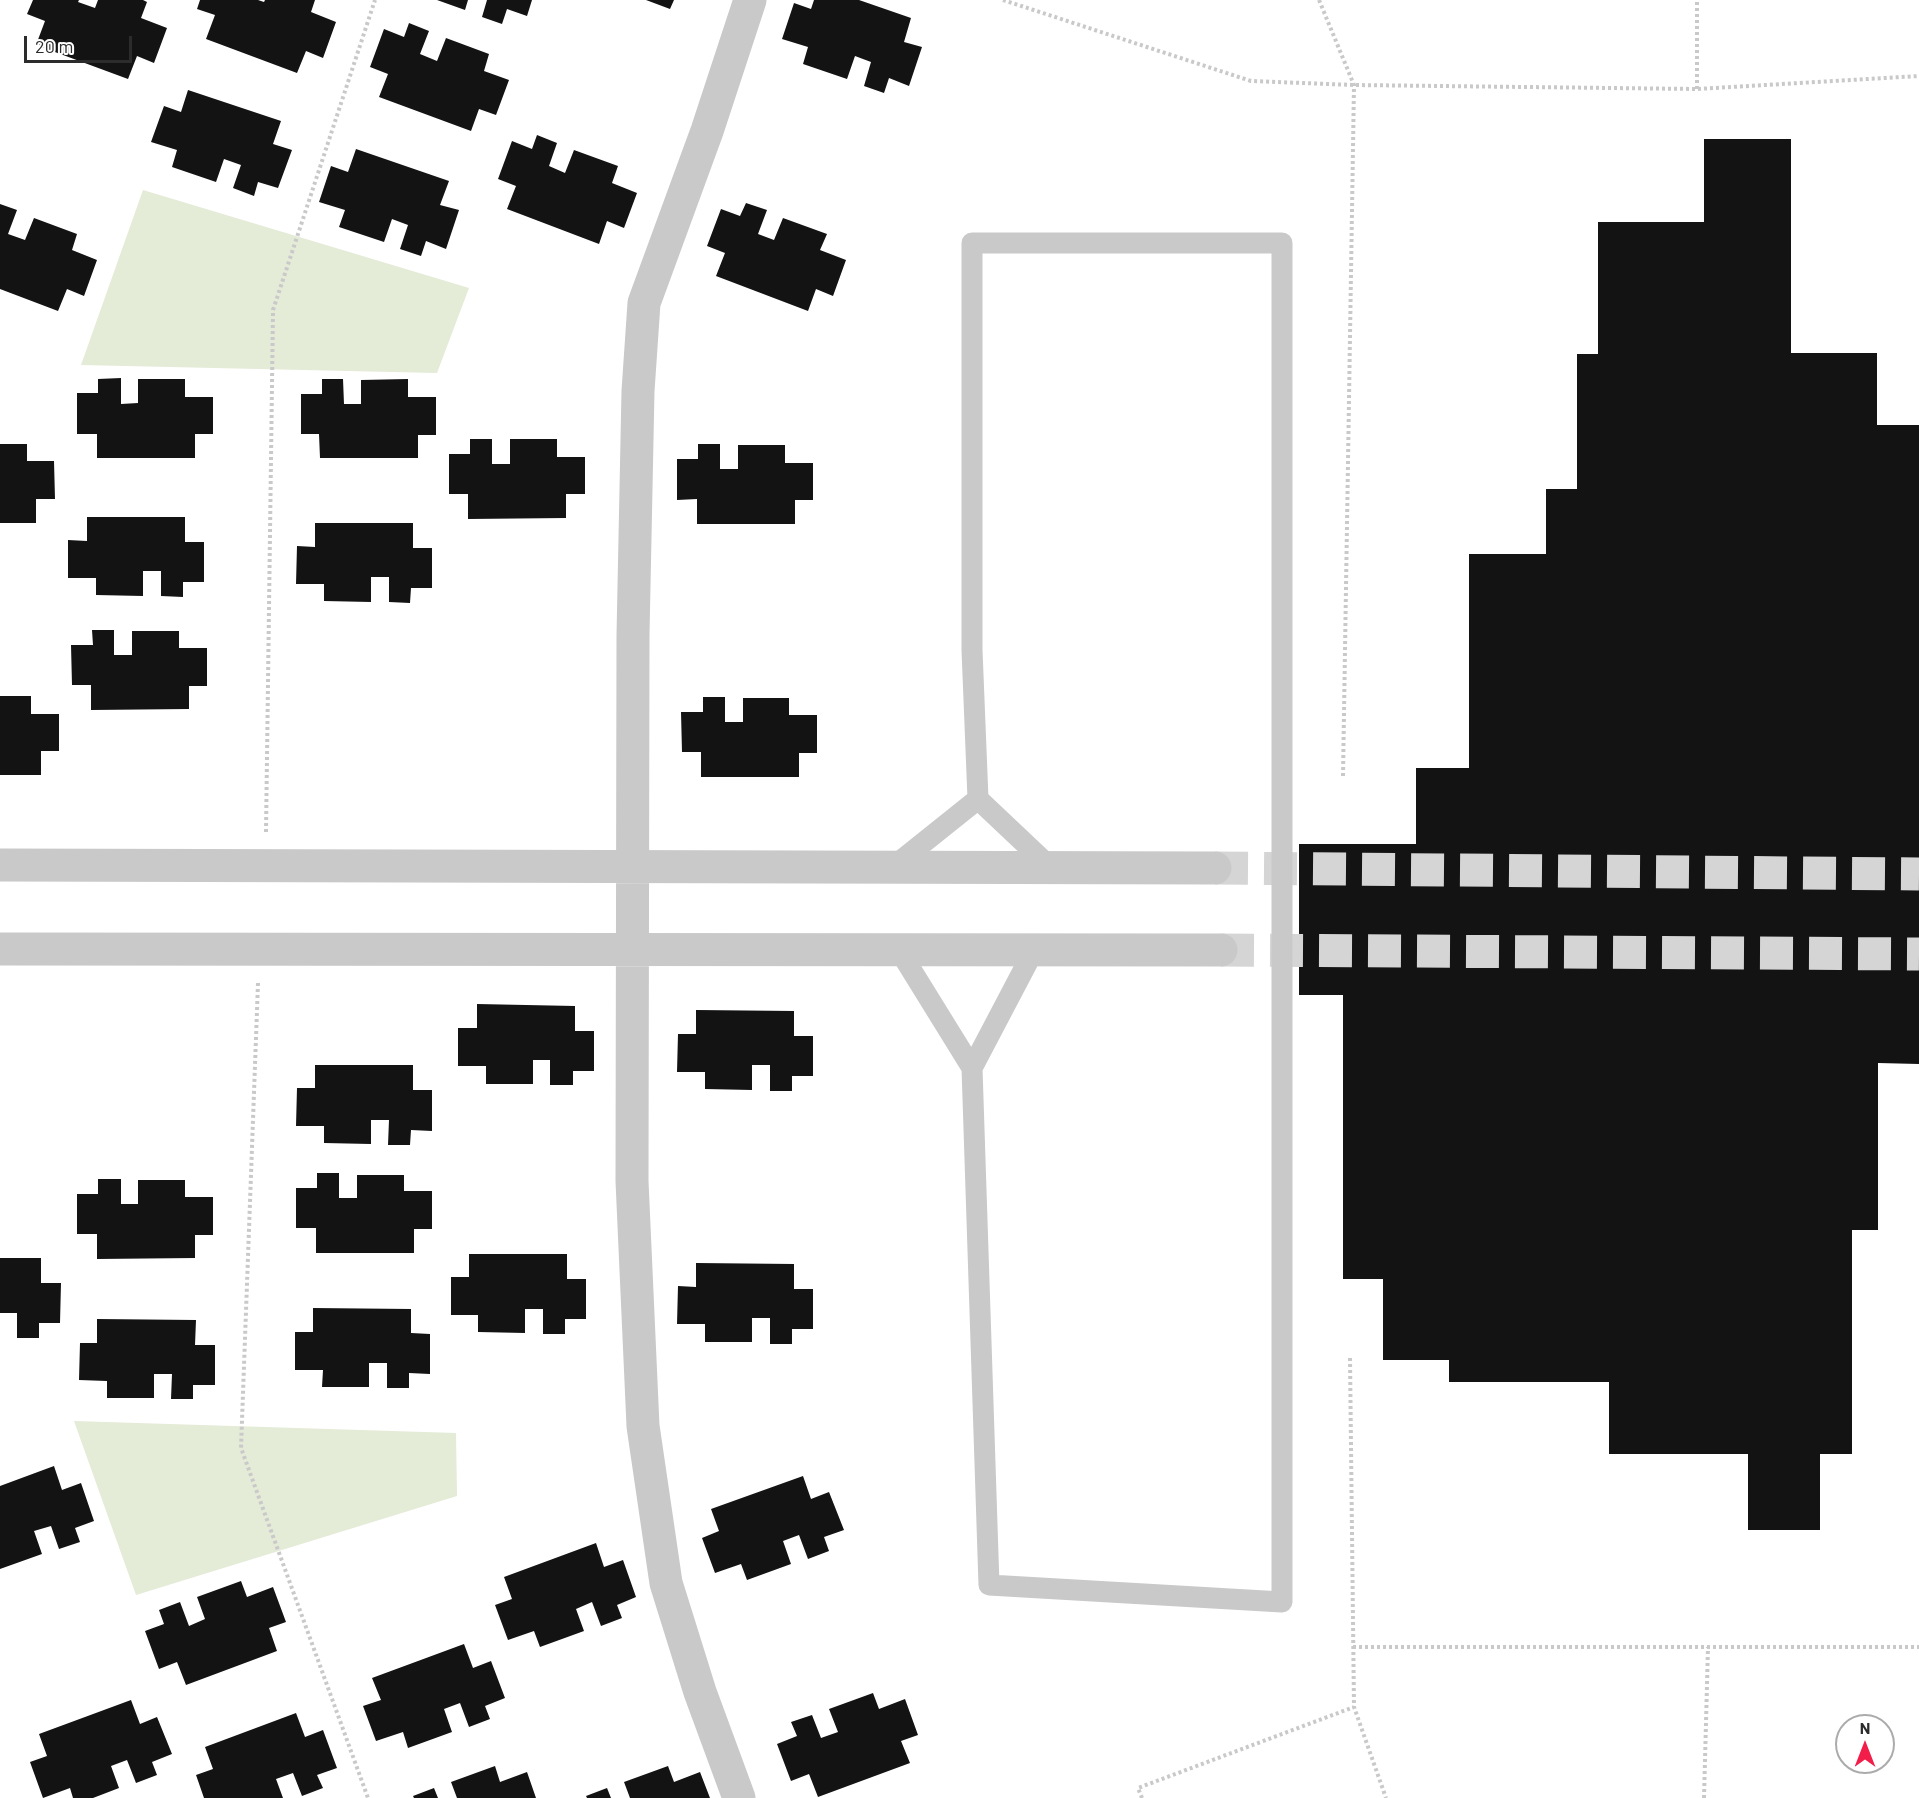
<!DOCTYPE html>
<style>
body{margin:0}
#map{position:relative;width:1919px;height:1798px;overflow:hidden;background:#fff;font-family:Barlow,sans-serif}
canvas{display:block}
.north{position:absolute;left:1835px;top:1714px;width:60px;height:60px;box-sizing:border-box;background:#fff;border:2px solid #ababab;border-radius:50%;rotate:0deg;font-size:16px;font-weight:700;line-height:24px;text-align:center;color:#2c2c2c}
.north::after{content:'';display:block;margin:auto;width:21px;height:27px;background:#f21e49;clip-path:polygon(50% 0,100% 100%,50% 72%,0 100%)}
.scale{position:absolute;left:24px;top:36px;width:108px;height:27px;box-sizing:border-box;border:3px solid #2c2c2c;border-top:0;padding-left:8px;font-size:18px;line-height:21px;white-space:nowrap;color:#2c2c2c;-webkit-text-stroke:4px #fff;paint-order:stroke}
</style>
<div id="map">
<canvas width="1919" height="1798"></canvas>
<div class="north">N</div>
<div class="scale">20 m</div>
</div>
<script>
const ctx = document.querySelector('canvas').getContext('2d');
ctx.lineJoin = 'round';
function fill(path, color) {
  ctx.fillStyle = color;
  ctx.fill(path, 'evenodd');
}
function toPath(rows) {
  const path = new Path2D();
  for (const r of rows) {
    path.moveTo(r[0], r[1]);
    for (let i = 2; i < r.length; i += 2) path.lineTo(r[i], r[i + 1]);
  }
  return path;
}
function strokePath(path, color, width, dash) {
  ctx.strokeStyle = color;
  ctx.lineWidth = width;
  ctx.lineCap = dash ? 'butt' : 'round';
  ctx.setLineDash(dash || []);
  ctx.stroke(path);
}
fill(toPath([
 [143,190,469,288,437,373,81,365],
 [74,1421,456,1433,457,1496,136,1595]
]), '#e4ebd7');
fill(toPath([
 [33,0,79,0,78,2,95,8,98,0,143,0,147,2,141,18,167,28,154,63,137,56,128,79,36,45,45,21,27,14],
 [200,0,258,0,264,2,265,0,315,0,311,12,336,22,323,58,306,51,297,73,206,39,215,15,197,9],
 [437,0,468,0,465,10],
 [487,0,532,0,527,16,507,9,502,24,482,17],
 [646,0,674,0,670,9],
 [814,0,859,0,911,18,904,42,922,47,909,86,889,78,884,93,864,86,871,62,855,56,847,79,803,64,808,47,782,39,794,3,811,9],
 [409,23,429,31,420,54,437,61,446,38,489,54,484,71,509,80,496,115,479,109,471,131,379,97,388,74,370,67,384,29,404,37],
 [188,90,281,121,273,144,292,150,278,188,258,182,254,196,233,188,241,165,224,159,216,182,172,167,177,150,151,142,164,106,181,112],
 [537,135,557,143,549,166,565,173,574,150,618,166,612,183,637,193,624,228,607,221,599,244,507,209,516,186,498,179,512,141,532,149],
 [1704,139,1791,139,1791,353,1877,353,1877,425,1919,425,1919,1064,1878,1063,1878,1230,1852,1230,1852,1454,1820,1454,1820,1530,1748,1530,1748,1454,1609,1454,1609,1382,1449,1382,1449,1360,1383,1360,1383,1279,1343,1279,1343,995,1299,995,1299,844,1416,844,1416,768,1469,768,1469,554,1546,554,1546,489,1577,489,1577,354,1598,354,1598,222,1704,222],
 [356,149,449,181,440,205,459,210,446,249,426,241,421,256,400,249,408,225,392,219,384,242,339,227,345,210,319,202,331,166,348,172],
 [746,203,767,210,758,234,774,240,783,218,827,234,820,250,846,260,833,296,816,289,808,311,716,276,725,253,707,246,721,209,740,216],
 [0,204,17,210,8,234,25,240,34,218,77,234,72,250,97,260,84,296,67,289,58,311,0,289],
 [121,378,121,404,138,403,138,379,185,379,185,397,213,397,213,434,195,434,195,458,97,458,97,434,77,434,77,393,98,393,98,379],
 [322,379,343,379,344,404,361,404,361,380,408,379,408,397,436,397,436,435,418,435,418,458,320,458,319,434,301,434,301,394,322,394],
 [470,439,492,439,492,464,510,464,510,439,557,439,557,457,585,457,585,494,566,494,566,518,468,519,468,494,449,494,449,454,470,454],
 [0,444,27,444,27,461,54,461,55,499,36,499,36,523,0,523],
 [698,444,720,444,720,469,738,469,738,445,785,445,785,463,813,463,813,500,795,500,795,524,697,524,697,499,677,500,677,459,698,459],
 [87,517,185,517,185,542,204,542,204,582,183,582,183,597,161,596,161,571,143,571,143,596,96,595,96,578,68,578,68,540,87,541],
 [315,523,413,523,413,548,432,548,432,588,411,588,410,603,389,602,389,577,371,577,371,602,324,601,324,584,296,584,297,546,315,547],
 [92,630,114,630,114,655,132,655,132,631,179,631,179,648,207,648,207,686,189,686,189,709,91,710,91,685,72,685,71,645,93,645],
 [0,696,31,696,31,714,59,714,59,751,41,751,41,775,0,775],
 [703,697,725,697,725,722,743,722,743,698,789,698,789,715,817,715,817,753,799,753,799,777,701,777,701,752,682,752,681,712,703,712],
 [477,1004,575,1006,575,1031,594,1031,594,1071,573,1071,573,1085,550,1085,550,1060,533,1060,533,1084,486,1084,486,1066,458,1066,458,1028,477,1028],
 [696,1010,794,1011,794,1036,813,1036,813,1076,792,1076,792,1091,770,1091,770,1065,752,1065,752,1090,705,1089,705,1072,677,1072,678,1034,696,1034],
 [315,1065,413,1065,413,1090,432,1090,432,1131,411,1130,410,1145,388,1145,389,1120,371,1120,371,1144,324,1143,324,1126,296,1126,297,1088,315,1088],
 [317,1173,339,1173,339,1198,357,1198,357,1175,404,1175,404,1191,432,1191,432,1229,414,1229,414,1253,316,1253,316,1228,296,1228,296,1188,317,1188],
 [98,1179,121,1179,121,1204,138,1204,138,1180,185,1180,185,1197,213,1197,213,1235,195,1235,195,1258,97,1259,97,1234,77,1234,77,1194,98,1194],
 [469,1254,567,1254,567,1279,586,1279,586,1319,565,1319,565,1334,543,1334,543,1309,525,1309,525,1333,478,1332,478,1315,451,1315,451,1277,469,1277],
 [0,1258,41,1258,41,1283,61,1283,60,1323,39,1323,39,1338,17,1338,17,1313,0,1313],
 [696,1263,794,1264,794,1289,813,1289,813,1329,792,1329,792,1344,770,1344,770,1318,752,1318,752,1342,705,1342,705,1324,677,1324,678,1286,696,1287],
 [313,1308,411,1309,411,1333,430,1334,430,1374,409,1373,409,1388,387,1388,387,1363,369,1363,369,1387,322,1387,323,1370,295,1370,295,1332,313,1332],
 [97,1319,196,1320,195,1345,215,1345,215,1385,193,1385,193,1399,171,1399,172,1374,154,1374,154,1398,107,1398,107,1381,79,1380,80,1343,97,1343],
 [54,1466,62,1490,81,1483,94,1521,75,1528,80,1542,59,1549,51,1526,34,1531,42,1554,0,1569,0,1486],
 [803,1476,811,1499,829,1492,844,1530,824,1537,829,1551,808,1559,799,1535,783,1541,791,1564,747,1580,741,1564,715,1573,702,1538,719,1531,711,1509],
 [596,1543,604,1567,623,1560,636,1597,617,1605,622,1618,601,1626,592,1602,576,1609,584,1631,540,1647,534,1631,508,1640,495,1605,512,1599,504,1577],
 [241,1581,247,1597,273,1587,286,1622,269,1628,277,1651,186,1685,177,1662,159,1669,145,1631,164,1624,159,1610,180,1602,189,1626,205,1619,197,1597],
 [464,1644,473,1668,491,1661,505,1698,485,1706,490,1719,469,1727,460,1703,444,1709,452,1732,408,1748,403,1732,376,1741,363,1706,381,1700,372,1678],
 [873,1693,879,1709,905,1699,918,1735,901,1741,910,1763,818,1797,809,1774,791,1781,777,1744,797,1736,791,1722,812,1715,821,1738,838,1732,829,1709],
 [131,1700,140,1724,157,1717,172,1754,152,1762,157,1775,136,1783,127,1760,111,1766,119,1788,93,1798,73,1798,70,1788,43,1798,30,1762,47,1756,39,1734],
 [296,1713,305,1737,323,1730,337,1768,317,1775,323,1788,302,1796,293,1773,276,1779,283,1798,204,1798,196,1775,213,1769,205,1747],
 [495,1766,500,1782,527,1772,536,1798,457,1798,451,1782],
 [668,1766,674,1782,700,1772,710,1798,630,1798,624,1782],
 [434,1788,438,1798,414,1798,413,1796],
 [607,1788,611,1798,587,1798,586,1796]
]), '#131313');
strokePath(toPath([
 [1215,868,1919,874],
 [1221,950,1919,954]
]), '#d5d5d5', 33, [33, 16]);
strokePath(toPath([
 [1003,0,1251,81,1354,85,1697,89,1919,76],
 [1319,0,1354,85,1343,776],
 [1697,89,1697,0],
 [266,832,273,310,375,0],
 [258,983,241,1448,368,1798],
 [1350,1358,1354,1707,1386,1798],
 [1353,1647,1919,1647],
 [1142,1798,1138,1788,1354,1707],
 [1704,1798,1708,1647]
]), '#c9c9c9', 4, [3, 3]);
strokePath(toPath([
 [893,867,978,799,1051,868],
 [899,950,972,1068,1034,950],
 [972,1068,989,1585,1282,1602,1282,243,972,243,972,650,978,799]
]), '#c9c9c9', 21);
strokePath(toPath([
 [0,865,1215,868],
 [0,949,1221,950],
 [739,1798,700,1692,666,1583,643,1426,632,1181,633,635,638,391,644,303,707,131,750,0]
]), '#c9c9c9', 33);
</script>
